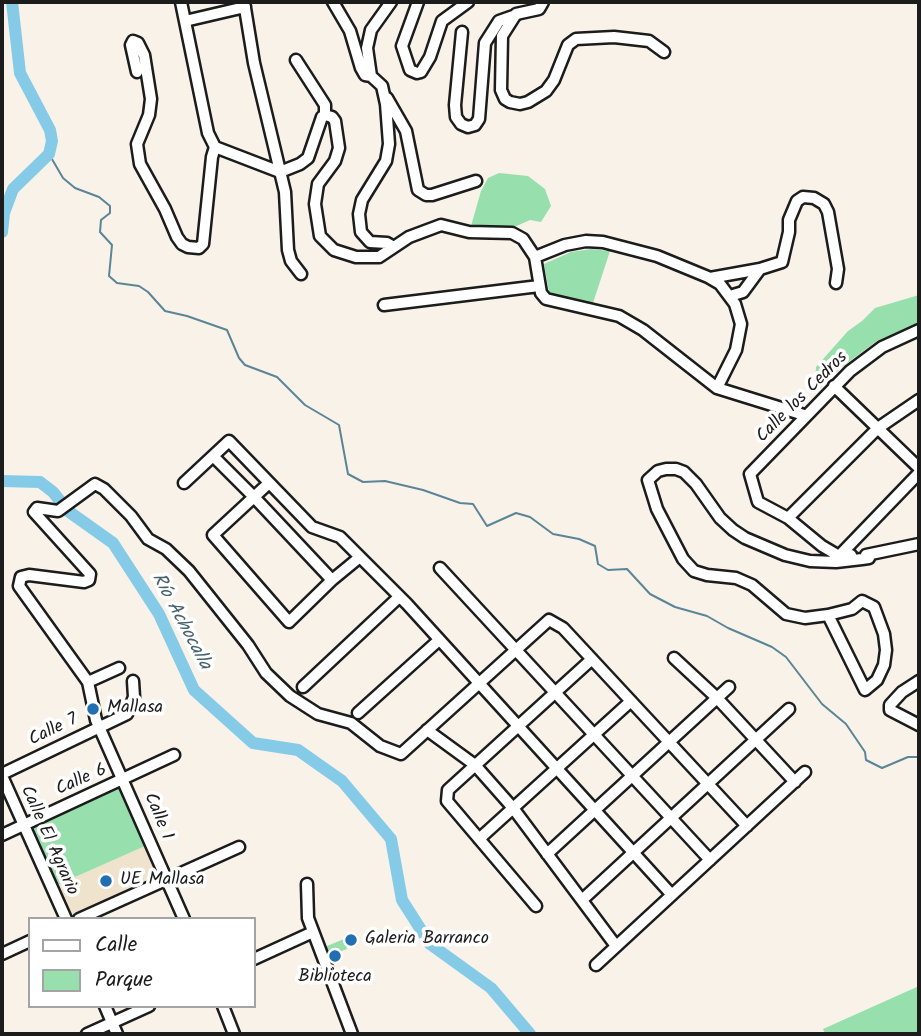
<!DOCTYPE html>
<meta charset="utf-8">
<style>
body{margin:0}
#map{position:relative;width:921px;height:1036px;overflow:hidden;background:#f8f2e9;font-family:Kalam,sans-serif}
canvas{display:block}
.frame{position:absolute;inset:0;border:4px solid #1c1c1c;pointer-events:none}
.legend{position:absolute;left:28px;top:917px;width:228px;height:91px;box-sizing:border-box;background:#fff;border:2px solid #a4a4a4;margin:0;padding:9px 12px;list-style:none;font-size:21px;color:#1c1c1c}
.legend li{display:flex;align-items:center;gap:14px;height:35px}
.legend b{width:35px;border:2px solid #a4a4a4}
</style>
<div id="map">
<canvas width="921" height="1036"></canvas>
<div class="frame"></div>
<ul class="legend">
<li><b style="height:9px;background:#fff"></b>Calle</li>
<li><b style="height:19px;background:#97dfad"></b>Parque</li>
</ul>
</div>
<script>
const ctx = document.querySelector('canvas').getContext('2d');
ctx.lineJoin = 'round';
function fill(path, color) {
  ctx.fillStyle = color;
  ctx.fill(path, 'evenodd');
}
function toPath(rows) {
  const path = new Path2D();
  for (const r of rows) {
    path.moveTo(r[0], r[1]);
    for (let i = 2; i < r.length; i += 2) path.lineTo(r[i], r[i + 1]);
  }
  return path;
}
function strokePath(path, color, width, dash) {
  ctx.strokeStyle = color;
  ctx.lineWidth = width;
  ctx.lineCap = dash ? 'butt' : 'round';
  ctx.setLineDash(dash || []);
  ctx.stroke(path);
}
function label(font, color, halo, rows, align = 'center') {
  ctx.font = font + ' Kalam,sans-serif';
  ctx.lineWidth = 7;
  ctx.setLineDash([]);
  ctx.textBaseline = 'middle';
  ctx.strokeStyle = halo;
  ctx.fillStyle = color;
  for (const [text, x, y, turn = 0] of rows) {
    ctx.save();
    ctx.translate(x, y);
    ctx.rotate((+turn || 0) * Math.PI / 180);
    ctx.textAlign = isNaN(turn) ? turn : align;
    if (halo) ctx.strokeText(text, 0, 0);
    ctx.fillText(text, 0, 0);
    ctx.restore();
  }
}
fill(toPath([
 [145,846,157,874,156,878,74,914,70,913,57,885]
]), '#efe3ce');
fill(toPath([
 [499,173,528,176,545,189,551,206,541,222,530,220,512,228,471,226,481,191,488,178],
 [591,249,610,251,593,303,549,293,544,264,571,252],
 [919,295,919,323,877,341,843,366,814,394,816,367,848,331,862,321,875,308],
 [120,787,145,846,57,885,31,828],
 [344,939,347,949,326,957,322,948],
 [919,986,919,1034,825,1034,823,1029]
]), '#97dfad');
strokePath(toPath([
 [49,154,63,178,75,188,99,197,110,206,110,213,101,220,100,232,112,245,109,276,117,283,139,286,148,292,165,311,187,316,227,330,239,358,245,365,277,377,305,405,339,425,348,474,363,482,385,481,423,490,460,503,473,504,487,526,516,513,530,517,553,534,579,539,595,546,598,564,608,570,627,569,650,594,675,607,707,616,728,628,772,647,786,657,822,704,846,724,865,752,866,760,882,768,908,757,919,757],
 [919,826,919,845]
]), '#5b8596', 2);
strokePath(toPath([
 [2,232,4,213,13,189,49,154,52,141,50,130,20,73,12,2],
 [2,481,40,482,53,492,68,511,113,543,159,614,194,690,253,743,298,750,342,781,391,839,402,900,430,944,491,988,530,1034]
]), '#85cbe7', 12);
const minor = toPath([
 [181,2,208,133,215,147,280,172,300,164,308,158,322,117,325,115,332,117,335,121,339,148,335,161,318,184,315,204,320,236,334,250,356,257,379,257,409,237,441,225,469,232,512,233,523,239,535,257,541,293,546,299,619,316,643,330,717,388,804,415],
 [244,2,254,63,285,192,288,250,291,261,301,274],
 [333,2,350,31,361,68,365,75,371,76,382,86,386,104,389,144,386,161,362,200,359,214,361,232,370,242,387,243,394,247],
 [418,2,402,46,410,70,417,73,421,72,430,57,442,21,468,2],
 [543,2,539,9,516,14,502,36,501,90,505,99,510,102,520,104,528,102,546,91,554,80,568,45,576,39,614,37,649,41,664,52],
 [185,21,245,7],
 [462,32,455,105,456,117,461,124,468,127,475,125,479,119,485,43,499,21,516,15],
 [296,60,325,105,325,115],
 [137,72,131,45,133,41,138,43,144,55,151,99,149,115,137,144,140,164,165,209,177,237,182,244,188,247,199,248,203,244,212,157,215,147],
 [371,76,367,48,371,30,391,2],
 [387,98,406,131,418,190,426,195,432,195,476,181],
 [535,257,565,245,586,241,603,242,657,256,708,277,720,284,735,304,741,324,736,350,717,388],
 [710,278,760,269],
 [730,296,743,292,760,269,782,262,789,232,789,220,797,201,803,197,814,198,824,204,828,212,838,269,836,283],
 [384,305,539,286],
 [834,386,919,468],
 [213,456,254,497,332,580],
 [184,483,229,441,312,527,340,537,407,604,672,895],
 [269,483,213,535,289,622,332,580,360,557],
 [788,518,878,428,919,400],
 [851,555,839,556,822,546,788,518,758,502,750,474,850,371,882,347,919,330],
 [866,555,919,544],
 [839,556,919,473],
 [440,568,710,860],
 [828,615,852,609,862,601,874,607,884,634,886,650,884,665,877,680,865,690,828,615,805,618,786,614,752,585,736,578,707,575,694,571,683,559,657,509,648,480,658,471,666,469,676,469,684,472,696,484,720,518,733,530,745,538,785,555,810,561,836,562,862,559,869,558,870,555],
 [674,658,717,698,795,782],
 [919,681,902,692,890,705,890,710,919,725],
 [88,682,119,668],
 [303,687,399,597],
 [358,713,439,640],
 [427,730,475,765,513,808,616,946],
 [2,774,127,714,134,697,133,681],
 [2,776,66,919],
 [2,835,174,755],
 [479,839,631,701],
 [547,854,729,687],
 [307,884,308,918,352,1034],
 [582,900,789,709],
 [536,906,447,801,448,790,592,659],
 [79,919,239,847],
 [184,919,96,720,88,682,19,586,21,577,29,575,84,582,89,580,90,574,34,512,37,508,58,511,95,484,104,489,131,516,148,539,166,549,189,571,248,645,266,673,290,696,318,714,351,723,380,746,401,754,549,620,563,628,747,826],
 [2,954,30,941],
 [254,959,313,932],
 [596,965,805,772],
 [105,1006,117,1034],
 [223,1006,234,1034],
 [87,1034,149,1006]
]);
strokePath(minor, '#1c1c1c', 15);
strokePath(minor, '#fff', 10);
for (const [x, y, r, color] of [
 [93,709,7,"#1f6fb2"],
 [106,881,7,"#1f6fb2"],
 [351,940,7,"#1f6fb2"],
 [335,956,7,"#1f6fb2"]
]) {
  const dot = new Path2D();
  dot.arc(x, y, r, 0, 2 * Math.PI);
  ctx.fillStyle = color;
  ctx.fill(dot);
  strokePath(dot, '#fff', 2.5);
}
label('18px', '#1c1c1c', '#fff', [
 ["Calle los Cedros",803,398,-45],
 ["Calle 7",54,731,-26],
 ["Calle 6",82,781,-24],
 ["Calle 1",157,817,67],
 ["Calle El Agrario",48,841,66]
]);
label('18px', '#1c1c1c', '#fff', [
 ["Mallasa",107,709],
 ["UE Mallasa",120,881],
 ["Galeria Barranco",365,940],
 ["Biblioteca",335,978,"center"]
], 'left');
label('italic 19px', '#46626d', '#fff', [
 ["Río Achocalla",180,622,62]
]);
</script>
